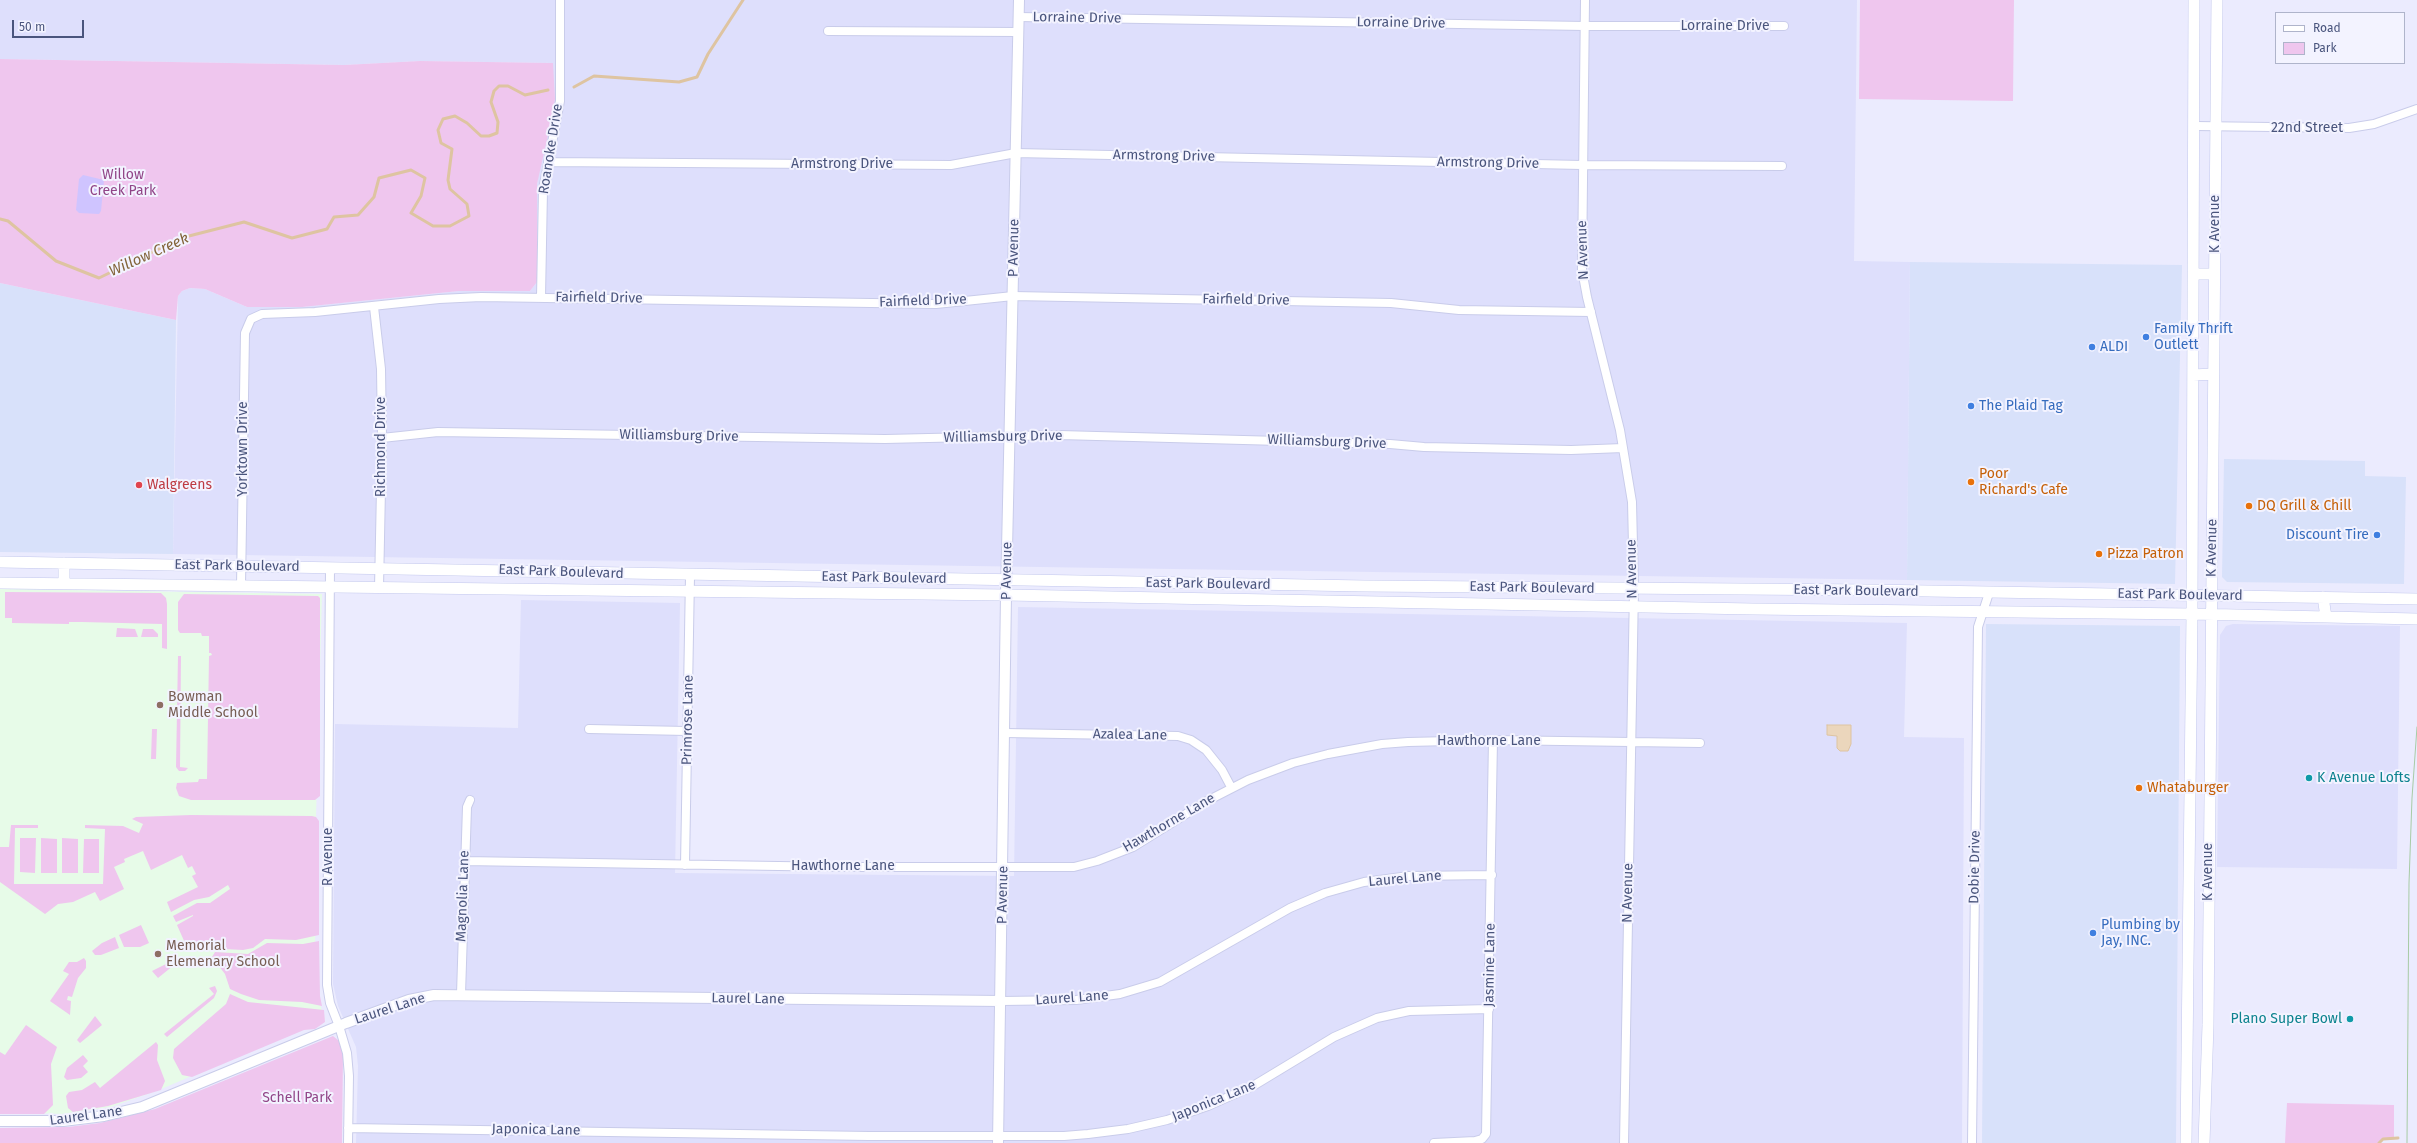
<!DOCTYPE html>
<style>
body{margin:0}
#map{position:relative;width:2417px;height:1143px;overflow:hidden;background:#ebebfe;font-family:"Fira Sans",sans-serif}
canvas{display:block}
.legend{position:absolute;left:2275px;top:12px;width:130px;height:52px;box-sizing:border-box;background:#f3f3ff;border:1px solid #afb4cb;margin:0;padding:5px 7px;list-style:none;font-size:12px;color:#4a557d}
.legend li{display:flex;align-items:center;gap:8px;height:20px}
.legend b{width:20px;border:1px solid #afb4cb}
.scale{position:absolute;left:12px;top:20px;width:72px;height:18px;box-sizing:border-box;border:2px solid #4a557d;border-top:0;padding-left:5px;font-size:12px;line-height:14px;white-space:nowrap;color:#4a557d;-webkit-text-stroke:3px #f3f3ff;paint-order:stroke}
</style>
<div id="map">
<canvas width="2417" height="1143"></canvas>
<ul class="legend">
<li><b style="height:5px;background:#fff"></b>Road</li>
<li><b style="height:11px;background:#efc6ee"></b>Park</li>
</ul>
<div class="scale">50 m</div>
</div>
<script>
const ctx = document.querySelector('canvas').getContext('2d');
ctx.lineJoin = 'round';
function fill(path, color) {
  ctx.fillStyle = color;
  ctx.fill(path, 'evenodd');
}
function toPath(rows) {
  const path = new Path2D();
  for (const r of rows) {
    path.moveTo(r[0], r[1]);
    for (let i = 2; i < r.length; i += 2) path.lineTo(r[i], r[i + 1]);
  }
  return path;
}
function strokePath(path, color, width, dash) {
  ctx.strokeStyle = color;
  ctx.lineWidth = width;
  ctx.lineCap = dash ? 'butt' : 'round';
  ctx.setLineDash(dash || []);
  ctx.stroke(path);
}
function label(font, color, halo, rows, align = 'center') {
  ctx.font = font + ' "Fira Sans",sans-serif';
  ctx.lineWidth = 4;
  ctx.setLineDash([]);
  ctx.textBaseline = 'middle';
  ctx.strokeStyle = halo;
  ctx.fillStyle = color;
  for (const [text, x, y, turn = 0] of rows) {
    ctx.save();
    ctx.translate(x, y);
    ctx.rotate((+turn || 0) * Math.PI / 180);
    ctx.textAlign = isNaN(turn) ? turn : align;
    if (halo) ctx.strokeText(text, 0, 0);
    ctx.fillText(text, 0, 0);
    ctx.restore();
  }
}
fill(toPath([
 [0,0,1857,0,1854,261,1910,262,1907,580,173,554,178,296,182,291,190,288,205,289,247,307,302,307,459,291,530,291,537,282,537,184,553,63,420,61,344,65,0,59],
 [521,600,680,603,675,873,1014,876,1018,607,1907,623,1904,737,1964,738,1962,1143,356,1143,358,1066,356,1047,338,1006,333,984,335,724,518,728],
 [2233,624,2400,626,2397,869,2217,867,2220,635,2226,626]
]), '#dedffc');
fill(toPath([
 [1910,262,2182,265,2175,584,1907,580],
 [0,283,176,320,173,554,0,552],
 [2224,459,2365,461,2365,476,2406,477,2404,584,2227,582,2222,577],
 [1986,624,2180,626,2176,1143,1982,1143]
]), '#d8e1fa');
fill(toPath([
 [0,589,322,594,316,817,315,972,316,993,325,1019,159,1090,111,1107,62,1114,0,1112]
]), '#e7fbe8');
fill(toPath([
 [1860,0,2014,0,2013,101,1859,99],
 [0,59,344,65,420,61,553,63,555,99,552,117,537,184,537,282,530,291,459,291,302,307,247,307,205,289,190,288,182,291,178,296,176,320,0,283],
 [5,592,161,593,166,598,167,604,167,649,162,648,162,624,82,622,69,622,69,624,12,623,12,618,5,618],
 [184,594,318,596,320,598,320,796,315,800,191,800,179,796,176,788,177,783,198,782,199,779,207,779,209,656,212,655,211,653,209,653,209,636,202,636,201,633,180,633,178,630,178,602],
 [117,628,135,629,138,637,116,637],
 [143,629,153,629,158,634,158,637,141,637],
 [178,656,181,656,180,767,188,768,185,771,179,771,176,767],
 [152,729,157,729,156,759,151,759],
 [191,815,312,816,316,817,319,821,319,935,296,940,265,939,253,948,243,950,205,948,185,943,177,925,193,916,193,915,176,922,173,916,197,903,210,903,230,889,228,885,209,897,194,900,171,912,167,902,198,887,192,876,196,874,192,866,188,868,182,855,151,870,143,851,124,859,125,862,114,867,124,889,100,901,95,892,73,902,58,904,45,914,0,882,0,847,9,847,11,825,38,825,38,828,15,828,14,884,103,884,105,829,85,828,85,825,123,826,139,833,143,824,132,819,136,817],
 [20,838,36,838,35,873,20,872],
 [41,838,57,839,57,873,41,873],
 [62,838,78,839,78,873,62,873],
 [84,839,99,839,99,873,83,873],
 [141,925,149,943,140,947,124,947,119,935],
 [115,937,119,948,101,955,95,955,92,951,102,943],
 [319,941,320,996,322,1006,302,1002,259,1000,241,994,230,989,225,974,212,957,215,952,248,954,267,943,303,944],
 [84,958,86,961,86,968,78,978,72,997,68,996,67,1000,71,1001,70,1015,50,1001,69,974,63,971,69,962,77,962],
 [172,961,174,965,158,978,152,971],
 [215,986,217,991,214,998,167,1037,164,1034,214,994,209,988],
 [230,994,248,1002,324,1010,325,1022,315,1029,304,1030,192,1077,182,1075,173,1058,174,1049,226,1004],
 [95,1016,102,1025,80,1043,77,1040],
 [26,1025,57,1047,51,1064,53,1105,44,1114,0,1114,0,1052,5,1055],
 [333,1036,339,1041,343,1055,342,1143,0,1143,0,1128,68,1127,100,1123,155,1109],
 [156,1042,158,1045,157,1060,165,1081,161,1090,108,1106,73,1112,68,1108,66,1096,69,1092,82,1090,95,1082,100,1088],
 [83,1055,88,1061,83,1066,88,1072,81,1078,67,1080,64,1077,67,1068],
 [2287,1103,2394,1105,2394,1139,2383,1139,2379,1143,2285,1143]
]), '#efc6ee');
fill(toPath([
 [83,175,104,180,101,211,99,214,79,213,76,210,79,179]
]), '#cfc4ff');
const water = toPath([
 [1827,725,1851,725,1851,744,1848,751,1840,751,1837,748,1837,736,1827,735,1827,725]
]);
fill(water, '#ebd6bc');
strokePath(water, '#dec4a1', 1);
strokePath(toPath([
 [574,87,594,76,679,82,697,77,708,54,743,0],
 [0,219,8,221,56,261,99,278,181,238,244,222,292,238,327,229,334,217,358,215,374,197,379,178,411,170,425,178,421,196,411,213,433,226,450,226,469,216,467,204,450,189,448,180,452,149,441,143,438,130,443,119,455,116,467,123,481,136,489,136,497,133,498,122,491,102,494,91,499,86,508,86,525,95,548,90],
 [2379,1143,2383,1139,2398,1138]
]), '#dec4a1', 3);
const minor = toPath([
 [1585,0,1582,270,1587,297,1620,430,1632,502,1634,589,1624,1143],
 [1018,17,1585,26,1784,26],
 [828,31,1018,32],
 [2195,126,2349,128,2374,124,2417,109],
 [548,162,951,165,1016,153,1582,165,1782,166],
 [541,297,543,190,560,101,560,0],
 [374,307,381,369,382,438,379,588],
 [382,438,438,432,885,439,1060,435,1390,444,1424,447,1571,450,1623,448],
 [330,567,327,985,330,1003,339,1026,347,1053,349,1076,348,1143],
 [241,586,245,333,251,319,262,314,315,312,439,299,481,297,936,304,1013,296,1391,303,1459,310,1591,312],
 [589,729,687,731],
 [1005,733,1178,736,1191,740,1206,750,1222,770,1231,787],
 [464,861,841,867,1074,867,1097,861,1133,847,1207,801,1248,780,1293,763,1328,754,1382,744,1408,742,1493,740,1700,743],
 [685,865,690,576],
 [461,994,467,807,470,800],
 [1001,1001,1076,1000,1120,994,1160,982,1290,908,1325,893,1364,882,1409,876,1492,875],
 [348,1128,869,1136,1064,1136,1088,1134,1128,1129,1167,1120,1208,1106,1253,1086,1334,1037,1377,1018,1409,1011,1489,1009],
 [1434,1143,1475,1141,1482,1139,1486,1134,1493,740],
 [1972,1143,1978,627,1989,593]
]);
const tertiary = toPath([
 [0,1121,63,1121,104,1116,142,1107,346,1023,409,1000,434,995,1001,1001],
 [998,1143,1006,595,1019,0]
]);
const secondary = toPath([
 [2193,274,2214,274],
 [2193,375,2213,374],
 [0,562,1365,586,1867,590,2417,599],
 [0,583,1006,595,1753,609,2192,614,2417,619],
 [64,583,64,563],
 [2323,597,2326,617],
 [2186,1143,2192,614,2194,0],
 [2204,1143,2208,1025,2217,0]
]);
strokePath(minor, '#c9ccea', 10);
strokePath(tertiary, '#c9ccea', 12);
strokePath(secondary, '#c3c8ed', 12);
strokePath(minor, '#fff', 8);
strokePath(tertiary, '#fff', 10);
strokePath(secondary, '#fff', 11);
strokePath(toPath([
 [2407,1143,2409,883,2412,798,2417,727]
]), '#a7cba5', 1);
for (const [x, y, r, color] of [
 [2146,337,4,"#3f7fe0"],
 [2092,347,4,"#3f7fe0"],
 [1971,406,4,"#3f7fe0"],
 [1971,482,4,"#e8710a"],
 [139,485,4,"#e0444e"],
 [2249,506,4,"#e8710a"],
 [2377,535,4,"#3f7fe0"],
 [2099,554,4,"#e8710a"],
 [160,705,4,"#8d6e63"],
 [2309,778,4,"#0f9aa8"],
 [2139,788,4,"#e8710a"],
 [2093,933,4,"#3f7fe0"],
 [158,954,4,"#8d6e63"],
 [2350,1019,4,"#0f9aa8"]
]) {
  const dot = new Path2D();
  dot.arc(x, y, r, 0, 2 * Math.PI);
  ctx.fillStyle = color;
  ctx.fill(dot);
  strokePath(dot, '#f3f3ff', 1.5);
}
label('14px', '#4a557d', '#f3f3ff', [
 ["Lorraine Drive",1077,18,1],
 ["Lorraine Drive",1401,23,1],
 ["Lorraine Drive",1725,26],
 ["22nd Street",2307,128],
 ["Roanoke Drive",551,149,-81],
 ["Armstrong Drive",1164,156,1],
 ["Armstrong Drive",1488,163,1],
 ["Armstrong Drive",842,164],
 ["K Avenue",2215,224,-90],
 ["P Avenue",1014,248,-89],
 ["N Avenue",1583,250,-92],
 ["Fairfield Drive",599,298,1],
 ["Fairfield Drive",1246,300,1],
 ["Fairfield Drive",923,301,-2],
 ["Williamsburg Drive",679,436,1],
 ["Williamsburg Drive",1003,437,-1],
 ["Williamsburg Drive",1327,442,2],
 ["Richmond Drive",381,447,-90],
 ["Yorktown Drive",243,449,-90],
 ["K Avenue",2212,548,-89],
 ["East Park Boulevard",237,566,1],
 ["N Avenue",1632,569,-91],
 ["P Avenue",1007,571,-89],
 ["East Park Boulevard",561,572,2],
 ["East Park Boulevard",884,578,1],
 ["East Park Boulevard",1208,584,1],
 ["East Park Boulevard",1532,588,1],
 ["East Park Boulevard",1856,591,1],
 ["East Park Boulevard",2180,595,1],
 ["Primrose Lane",688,720,-89],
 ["Azalea Lane",1130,735,1],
 ["Hawthorne Lane",1489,741],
 ["Hawthorne Lane",1169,823,-30],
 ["R Avenue",328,857,-90],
 ["Hawthorne Lane",843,866],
 ["Dobie Drive",1975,867,-89],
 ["K Avenue",2208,872,-90],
 ["Laurel Lane",1405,879,-5],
 ["N Avenue",1628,893,-89],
 ["P Avenue",1003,895,-89],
 ["Magnolia Lane",463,896,-88],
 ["Jasmine Lane",1490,965,-89],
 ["Laurel Lane",1072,998,-4],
 ["Laurel Lane",748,999,1],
 ["Laurel Lane",390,1009,-18],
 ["Japonica Lane",1214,1101,-22],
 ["Laurel Lane",86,1116,-8],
 ["Japonica Lane",536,1130,1]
]);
label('14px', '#914588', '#f3f3ff', [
 ["Willow",123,175],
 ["Creek Park",123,191],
 ["Schell Park",297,1098]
]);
label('14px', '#366cbe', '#f3f3ff', [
 ["Family Thrift",2154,329],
 ["Outlett",2154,345],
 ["ALDI",2100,347],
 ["The Plaid Tag",1979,406],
 ["Discount Tire",2369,535,"right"],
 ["Plumbing by",2101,925],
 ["Jay, INC.",2101,941]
], 'left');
label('14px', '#c56008', '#f3f3ff', [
 ["Poor",1979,474],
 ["Richard's Cafe",1979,490],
 ["DQ Grill & Chill",2257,506],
 ["Pizza Patron",2107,554],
 ["Whataburger",2147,788]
], 'left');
label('14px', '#be3a42', '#f3f3ff', [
 ["Walgreens",147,485]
], 'left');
label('14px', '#785e54', '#f3f3ff', [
 ["Bowman",168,697],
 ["Middle School",168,713],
 ["Memorial",166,946],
 ["Elemenary School",166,962]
], 'left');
label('14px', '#0d838f', '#f3f3ff', [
 ["K Avenue Lofts",2317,778],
 ["Plano Super Bowl",2342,1019,"right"]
], 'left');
label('italic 15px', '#83653b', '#f3f3ff', [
 ["Willow Creek",149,255,-24]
]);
</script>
